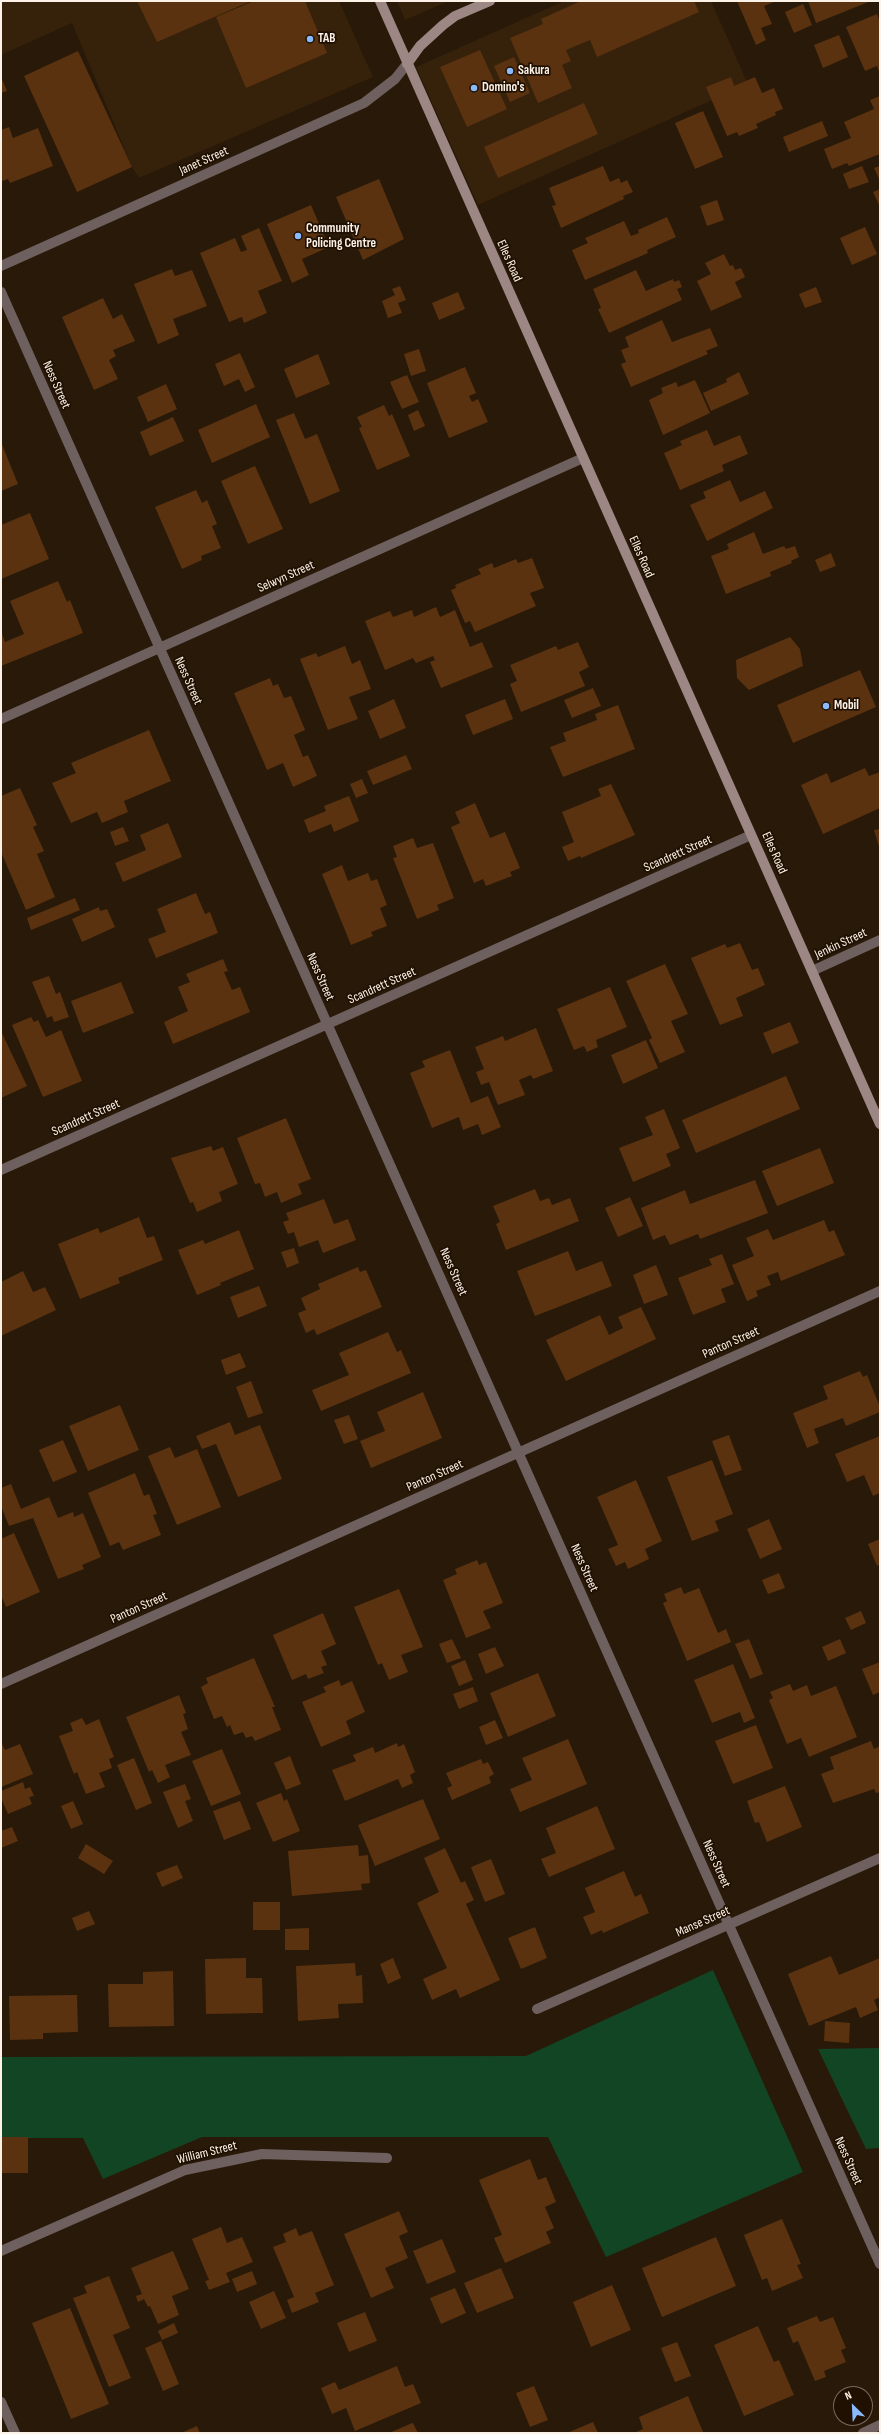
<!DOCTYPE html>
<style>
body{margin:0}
#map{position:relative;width:881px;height:2434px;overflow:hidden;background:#291908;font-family:"Sofia Sans Condensed",sans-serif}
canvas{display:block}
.frame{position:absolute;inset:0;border:2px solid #fdf2e7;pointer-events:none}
.north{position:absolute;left:833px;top:2386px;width:40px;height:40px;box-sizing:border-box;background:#1f1002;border:1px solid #786a5e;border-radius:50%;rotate:336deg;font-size:11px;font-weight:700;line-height:16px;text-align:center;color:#fdf2e7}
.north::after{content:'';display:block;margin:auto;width:14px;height:18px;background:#8bbafc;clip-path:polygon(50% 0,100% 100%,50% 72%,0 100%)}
</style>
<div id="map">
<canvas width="881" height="2434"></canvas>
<div class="frame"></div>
<div class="north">N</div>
</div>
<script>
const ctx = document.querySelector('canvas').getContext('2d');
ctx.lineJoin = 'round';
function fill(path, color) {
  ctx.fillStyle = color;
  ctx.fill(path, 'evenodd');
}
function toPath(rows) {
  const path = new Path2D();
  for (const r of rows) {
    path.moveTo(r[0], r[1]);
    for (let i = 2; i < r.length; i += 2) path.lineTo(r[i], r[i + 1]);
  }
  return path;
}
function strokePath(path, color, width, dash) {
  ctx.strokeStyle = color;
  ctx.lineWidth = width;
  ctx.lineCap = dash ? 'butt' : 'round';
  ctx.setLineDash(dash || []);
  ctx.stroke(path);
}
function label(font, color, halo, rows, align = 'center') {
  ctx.font = font + ' "Sofia Sans Condensed",sans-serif';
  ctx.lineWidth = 3.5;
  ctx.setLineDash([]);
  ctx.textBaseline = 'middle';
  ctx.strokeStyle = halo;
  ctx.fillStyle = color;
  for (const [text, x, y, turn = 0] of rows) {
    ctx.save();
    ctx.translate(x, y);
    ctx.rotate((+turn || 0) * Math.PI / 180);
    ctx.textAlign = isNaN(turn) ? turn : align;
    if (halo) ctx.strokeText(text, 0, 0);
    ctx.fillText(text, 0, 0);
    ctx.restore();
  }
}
fill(toPath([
 [1,1,339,1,373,77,139,178,132,167,72,23,1,55],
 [397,1,449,1,405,20],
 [564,1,711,1,748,84,478,205,416,67]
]), '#36210a');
fill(toPath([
 [713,1970,803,2172,606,2257,548,2137,202,2137,103,2179,83,2138,1,2138,1,2057,526,2056],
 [880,2048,880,2148,866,2149,818,2049]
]), '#124524');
fill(toPath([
 [137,1,251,1,157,42],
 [254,1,305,1,327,53,246,88,216,17],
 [581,1,694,1,699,12,597,57,590,40,566,50,571,61,562,65,572,88,538,103,510,38,543,24,541,19],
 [737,1,776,1,764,6,772,24,761,28,766,40,756,45],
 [808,1,871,1,816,23],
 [803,4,812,25,794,33,785,12],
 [877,14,880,22,880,74,877,66,865,71,846,27],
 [839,35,848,57,823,68,814,45],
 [480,50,507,109,467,127,440,67],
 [78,51,132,167,77,192,24,76],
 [514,57,530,93,510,102,494,66],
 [1,77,7,91,1,93],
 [731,77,734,86,755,77,762,93,774,88,783,109,775,112,776,115,756,124,758,128,739,136,737,132,727,136,706,87],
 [880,96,880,154,849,166,847,163,832,169,824,149,851,138,844,122,874,109,870,100],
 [584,103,598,134,498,178,484,147],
 [703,111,723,157,695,169,675,123],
 [822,121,828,136,789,152,783,137],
 [9,127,13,138,38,128,53,166,10,183,8,179,2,181,1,130],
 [603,166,610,182,619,178,621,183,627,180,633,192,623,196,624,199,561,228,552,206,556,205,549,188],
 [862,166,869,182,849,189,843,174],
 [880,166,880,181,874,168],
 [379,179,404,239,363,260,336,197],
 [880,189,880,207,873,192],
 [717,200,724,220,707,226,700,206],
 [311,205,329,247,302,259,309,275,292,283,267,224],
 [667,217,676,237,647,250,648,253,585,280,572,250,588,243,585,238,624,221,631,236,639,233,638,230],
 [865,227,877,254,852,265,840,238],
 [259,228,282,281,258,291,267,313,244,323,242,317,229,322,200,253,235,238,241,252,247,250,241,236],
 [724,254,730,266,733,265,735,270,741,268,745,277,735,282,742,297,711,311,697,281,711,274,705,263],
 [172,269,175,276,192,270,207,306,173,319,179,335,158,344,134,284],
 [636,270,646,291,673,279,674,282,679,280,682,287,677,289,682,300,609,333,598,309,601,308,593,289],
 [400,286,406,300,398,303,402,313,388,318,382,301,395,295,392,289],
 [816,287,822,302,805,308,799,294],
 [458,292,465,309,439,320,432,303],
 [103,298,113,319,122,314,135,341,113,350,116,356,109,360,118,379,94,390,62,317],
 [662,320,672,342,710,328,718,346,706,351,708,354,631,387,621,364,626,362,621,350,629,347,625,337],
 [419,349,426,371,411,376,404,354],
 [240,353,255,387,245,392,239,379,224,386,215,364],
 [318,354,330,384,296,398,284,369],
 [465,367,476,393,469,396,472,402,478,399,488,422,449,438,427,383],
 [739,372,749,394,711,411,703,393,727,382,726,379],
 [407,375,419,402,402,409,390,382],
 [695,380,710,413,663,435,649,400,663,393,661,388,676,382,678,387],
 [166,384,177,409,148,422,137,397],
 [256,404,270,437,212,463,198,430],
 [384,405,389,416,392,414,410,456,377,470,359,428,362,427,357,417],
 [418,410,425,426,414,431,408,415],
 [294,413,305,439,317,434,340,491,310,504,276,420],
 [173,417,184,441,150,456,140,432],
 [707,430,714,446,740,435,748,454,722,465,724,471,680,490,664,453,682,445,680,441],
 [1,442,18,484,1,491],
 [255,466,283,529,248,544,221,481],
 [730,480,740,502,765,491,773,508,707,541,690,505,706,498,703,492],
 [196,490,202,503,207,500,217,524,212,526,221,548,201,556,202,560,182,569,155,507],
 [30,513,49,559,1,579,1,525],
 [754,532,763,554,784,546,786,549,795,546,799,557,791,561,792,563,770,572,771,576,726,594,711,556,729,549,727,544],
 [831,553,836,566,820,572,815,560],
 [532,558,544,588,530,593,536,606,475,632,470,621,465,623,451,590,456,588,455,585,481,574,478,569,492,563,494,568,516,559,518,563],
 [58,581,67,602,70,600,83,633,1,666,1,631,5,642,24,634,10,601],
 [436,607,440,617,455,610,470,647,482,642,493,667,441,688,430,662,435,660,433,656,416,663,413,658,385,670,365,621,390,611,393,617,412,610,414,617],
 [790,637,800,649,803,666,749,690,737,678,736,660],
 [578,642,589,667,579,672,585,686,521,712,510,684,517,681,510,665,556,646,558,650],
 [345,646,352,664,360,660,371,689,349,697,358,719,328,730,300,659,316,653,318,657],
 [860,670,876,707,793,743,777,705],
 [270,678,273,686,278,684,284,698,291,696,305,730,294,735,303,757,308,755,317,776,293,787,283,763,267,770,234,693],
 [593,688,601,706,572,718,564,700],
 [394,699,406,728,380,739,368,711],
 [505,699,513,719,473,735,465,715],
 [618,705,635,749,563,777,550,747,566,741,563,733,597,720,595,714],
 [149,730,171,781,124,801,128,812,102,823,97,812,71,823,52,783,76,773,71,763],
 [406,755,412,769,373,785,367,771],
 [865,768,869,776,880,772,880,808,823,834,801,785,827,773,831,783],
 [362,779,368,793,356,798,350,784],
 [611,784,635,835,581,858,580,856,568,861,562,847,574,842,562,812,601,796,598,789],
 [20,788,37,825,33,827,44,851,37,854,55,897,26,910,1,852,1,796],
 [349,796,359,821,334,832,331,824,309,833,304,820,326,811,324,806],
 [475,803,490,838,505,832,520,868,510,872,512,876,486,886,483,879,474,883,451,827,460,823,455,812],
 [168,823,182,857,123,882,115,863,146,850,140,835],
 [123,827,129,841,115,846,110,832],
 [880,829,880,850,874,830],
 [413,838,417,848,433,843,454,898,437,905,439,910,417,919,393,858,397,857,393,846],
 [342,865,348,881,368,873,371,881,377,879,387,905,380,908,387,926,371,932,373,936,351,945,322,874],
 [196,893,205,914,210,912,218,933,156,958,148,939,166,932,157,909],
 [75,898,80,910,31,930,27,918],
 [99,907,100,911,107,909,115,927,82,942,72,919],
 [740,943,752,970,758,968,765,985,736,998,743,1016,720,1025,691,958,725,944,727,948],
 [223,959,228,971,224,972,232,990,240,987,250,1012,173,1044,164,1022,188,1011,178,987,190,982,186,974],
 [665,964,688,1014,671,1021,685,1052,660,1063,649,1040,652,1038,626,981],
 [49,976,56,994,60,992,69,1017,54,1022,52,1016,47,1018,32,982],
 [121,982,134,1013,83,1033,71,1001],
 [610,987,627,1027,596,1040,598,1047,587,1052,584,1046,574,1050,557,1009],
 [31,1017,34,1022,38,1020,46,1037,61,1030,82,1081,43,1097,12,1025],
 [790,1022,799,1043,772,1054,763,1033],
 [536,1028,553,1071,533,1079,531,1075,519,1080,525,1095,498,1105,489,1082,481,1085,476,1072,484,1069,475,1047,503,1036,505,1041],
 [1,1031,27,1086,1,1098],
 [646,1040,658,1068,623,1084,611,1055],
 [450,1050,471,1103,488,1096,501,1127,482,1135,478,1124,463,1130,459,1117,432,1128,410,1073,425,1067,422,1061],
 [786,1076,800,1109,696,1153,682,1120],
 [664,1109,680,1148,666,1154,671,1166,633,1182,619,1148,653,1135,645,1117],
 [286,1118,311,1179,298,1184,302,1194,281,1203,277,1192,265,1197,260,1183,255,1184,237,1138],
 [211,1146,213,1151,223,1147,238,1184,219,1192,222,1201,197,1212,193,1202,190,1203,171,1158],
 [820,1148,834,1183,777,1206,762,1171],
 [755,1180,768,1213,700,1239,698,1234,670,1245,665,1235,653,1240,641,1208,685,1190,690,1204],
 [535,1189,540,1201,549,1198,552,1205,570,1198,579,1221,506,1250,496,1224,500,1222,493,1206],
 [630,1197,643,1226,618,1237,605,1208],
 [324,1199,334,1224,348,1219,356,1240,323,1253,318,1240,299,1247,294,1232,288,1234,283,1222,289,1220,286,1213],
 [139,1217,147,1238,154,1236,163,1260,118,1278,120,1283,80,1299,58,1244,98,1228,100,1233],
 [824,1220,829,1232,834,1230,845,1255,781,1281,778,1272,767,1276,771,1285,756,1291,758,1296,747,1301,732,1265,754,1256,746,1238,768,1229,773,1240],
 [239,1230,254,1269,220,1283,221,1285,197,1295,178,1250,203,1240,205,1244],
 [294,1248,299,1263,287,1268,281,1252],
 [568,1251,576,1271,602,1261,612,1286,535,1316,517,1271],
 [722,1254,734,1284,721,1289,726,1302,693,1315,678,1278,712,1265,709,1259],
 [656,1265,668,1295,644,1304,633,1275],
 [358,1267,360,1272,366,1270,382,1307,317,1335,314,1329,306,1333,298,1313,306,1310,301,1298,320,1289,318,1284],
 [23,1271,33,1292,45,1287,56,1310,1,1336,1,1282],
 [259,1286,267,1306,238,1318,230,1297],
 [641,1307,656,1339,566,1381,546,1340,600,1315,609,1335,623,1328,618,1317],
 [388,1332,397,1352,401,1350,411,1373,321,1411,312,1390,349,1375,339,1353],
 [240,1353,246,1367,226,1375,221,1360],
 [860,1371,863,1377,867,1375,880,1407,880,1412,846,1426,843,1418,814,1429,819,1443,807,1448,793,1413,828,1399,823,1386],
 [251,1381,263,1413,248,1418,236,1387],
 [423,1392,442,1438,371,1468,360,1441,385,1431,377,1412],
 [120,1405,139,1450,88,1471,69,1426],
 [349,1415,358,1439,344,1444,334,1420],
 [230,1422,235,1435,260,1425,282,1479,238,1497,216,1444,202,1449,196,1436],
 [729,1435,742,1470,725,1476,712,1441],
 [880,1436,880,1493,873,1496,864,1475,847,1482,835,1454],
 [63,1440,77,1472,53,1482,39,1450],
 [170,1447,175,1458,197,1449,221,1507,177,1525,148,1456],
 [712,1460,733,1514,715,1521,719,1531,692,1541,667,1477],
 [135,1473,144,1496,149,1494,157,1514,153,1515,161,1535,123,1550,119,1542,110,1546,88,1493],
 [636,1480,662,1541,645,1549,649,1559,628,1569,625,1562,616,1566,608,1549,618,1545,597,1497],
 [11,1484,21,1509,49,1497,58,1518,73,1512,74,1517,83,1513,101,1557,82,1565,84,1569,58,1579,33,1518,9,1526,1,1506,1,1488],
 [769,1519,782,1549,760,1559,747,1529],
 [14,1533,40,1592,6,1607,1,1595,1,1539],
 [880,1539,880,1564,877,1566,868,1544],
 [477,1560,479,1565,486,1562,503,1603,483,1611,491,1628,466,1638,443,1580,457,1574,455,1569],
 [779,1573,785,1588,768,1594,762,1580],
 [681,1587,684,1594,699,1588,718,1633,726,1629,731,1642,687,1661,663,1603,667,1601,664,1594],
 [399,1589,423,1647,401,1655,408,1672,389,1680,382,1663,378,1665,354,1607],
 [861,1611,866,1623,851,1630,845,1618],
 [323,1613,336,1644,321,1651,327,1665,321,1667,324,1673,308,1679,306,1674,292,1680,273,1635],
 [452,1639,461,1658,447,1663,439,1644],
 [749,1639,763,1674,750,1679,735,1644],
 [840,1639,846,1653,828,1661,822,1647],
 [495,1647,504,1666,486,1674,478,1654],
 [254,1658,275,1707,272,1707,281,1730,255,1741,252,1736,246,1738,243,1732,234,1735,230,1725,227,1727,222,1716,214,1719,201,1687,208,1683,206,1678],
 [465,1660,473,1680,459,1686,451,1666],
 [880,1662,880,1692,873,1695,862,1669],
 [733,1664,755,1718,744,1723,740,1712,712,1723,694,1680],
 [538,1673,556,1716,508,1737,490,1693],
 [339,1680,341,1686,352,1681,365,1712,346,1721,351,1734,321,1747,302,1702,326,1692,323,1687],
 [790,1684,793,1691,807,1685,811,1696,836,1686,857,1737,809,1757,801,1738,787,1744,769,1700,773,1698,770,1692],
 [473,1687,478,1701,459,1709,453,1694],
 [179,1695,186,1713,183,1714,188,1729,181,1732,191,1755,165,1765,170,1777,158,1783,152,1770,149,1772,126,1717],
 [82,1718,86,1725,99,1719,114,1757,109,1759,112,1768,99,1773,105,1787,86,1794,77,1772,74,1774,59,1736,73,1731,70,1723],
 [495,1720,503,1738,486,1745,479,1727],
 [756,1725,773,1768,733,1784,715,1741],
 [568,1739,587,1784,520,1812,510,1789,532,1780,522,1758],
 [871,1741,874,1749,880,1746,880,1792,876,1793,874,1789,833,1803,821,1774,834,1769,830,1757],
 [397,1743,398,1747,404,1744,415,1772,410,1775,413,1783,402,1788,398,1779,345,1801,332,1770,356,1761,353,1755,373,1747,375,1753],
 [2,1744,5,1750,20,1744,33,1774,1,1787],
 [222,1749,241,1794,211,1806,192,1761],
 [290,1756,301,1784,286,1790,274,1763],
 [134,1758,152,1803,136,1810,117,1765],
 [481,1759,483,1764,488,1762,494,1774,489,1777,491,1783,452,1800,447,1788,452,1786,446,1773],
 [23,1782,25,1789,30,1787,34,1796,29,1797,32,1804,8,1814,1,1798,1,1791],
 [185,1784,191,1799,185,1801,193,1821,178,1828,163,1792],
 [785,1786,802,1827,767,1842,759,1822,755,1823,747,1801],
 [281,1793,284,1801,287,1799,300,1831,273,1842,256,1803],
 [423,1799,440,1839,375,1866,358,1825],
 [73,1801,83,1824,71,1829,61,1806],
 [240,1801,251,1829,224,1840,213,1811],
 [597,1806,615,1849,549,1877,541,1859,556,1853,546,1828],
 [12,1827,18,1841,1,1848,1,1831],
 [86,1844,113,1861,104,1874,78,1858],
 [358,1845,359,1856,368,1855,370,1883,361,1884,362,1890,292,1896,288,1851],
 [445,1848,461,1883,465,1881,474,1900,466,1904,500,1980,460,1998,456,1989,432,2000,423,1979,447,1968,417,1903,439,1892,424,1858],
 [491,1859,505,1894,485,1902,471,1867],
 [177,1865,183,1878,162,1887,156,1873],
 [624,1871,635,1897,641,1894,649,1913,603,1933,602,1930,591,1935,583,1917,595,1912,585,1888],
 [253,1902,280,1902,280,1930,253,1930],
 [89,1911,95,1924,77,1931,72,1918],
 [535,1927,547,1958,521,1969,508,1938],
 [309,1928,309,1950,285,1950,285,1929],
 [831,1956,839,1975,880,1958,880,1997,874,2000,878,2010,860,2018,856,2007,809,2026,788,1974],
 [246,1958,246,1978,262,1978,263,2013,206,2014,205,1959],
 [393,1958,401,1978,388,1984,380,1964],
 [355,1963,356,1976,362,1975,363,2003,338,2004,339,2018,298,2021,296,1966],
 [173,1971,174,2026,109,2027,108,1984,143,1984,143,1972],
 [77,1995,78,2032,43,2033,43,2039,10,2040,9,1996],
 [825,2021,850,2023,849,2043,824,2041],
 [1,2137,28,2137,28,2173,1,2173],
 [530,2159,538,2180,546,2177,556,2202,545,2207,554,2228,546,2232,551,2243,505,2263,494,2238,502,2235,479,2180],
 [399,2211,408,2232,399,2236,408,2258,385,2268,394,2288,371,2298,344,2234],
 [782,2219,801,2264,797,2265,803,2278,772,2291,767,2278,762,2280,744,2235],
 [221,2227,227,2243,242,2237,253,2262,226,2273,230,2282,209,2290,205,2281,209,2280,192,2239],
 [296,2228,299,2236,312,2231,334,2285,315,2293,319,2302,292,2313,287,2300,294,2297,273,2247,286,2242,283,2234],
 [716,2237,736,2286,662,2317,642,2268],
 [442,2239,456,2272,427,2284,413,2251],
 [173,2251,189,2289,172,2296,179,2315,158,2324,150,2306,148,2307,144,2299,138,2302,136,2296,142,2294,131,2268],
 [501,2268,514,2298,477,2313,464,2283],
 [252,2271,257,2284,237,2292,232,2279],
 [109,2276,130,2328,113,2335,131,2378,109,2387,73,2298,87,2293,84,2286],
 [612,2285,631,2330,591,2347,573,2302],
 [455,2288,466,2313,441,2324,430,2298],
 [274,2291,286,2318,261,2329,249,2302],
 [70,2308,109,2404,71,2419,32,2323],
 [365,2312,377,2341,349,2352,337,2323],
 [817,2316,820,2322,833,2317,846,2348,841,2350,846,2362,824,2371,826,2377,815,2381,798,2341,793,2343,787,2328],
 [174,2323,178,2333,162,2340,158,2331],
 [758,2326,774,2362,779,2360,794,2395,744,2416,714,2345],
 [161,2341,179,2384,163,2391,145,2348],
 [677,2342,691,2376,675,2382,661,2348],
 [397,2366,405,2387,413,2384,421,2403,355,2431,346,2408,332,2414,321,2388,335,2382,339,2390],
 [534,2386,548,2420,530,2427,516,2393],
 [688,2396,703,2432,634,2433,643,2429,639,2417],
 [593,2422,598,2433,567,2433],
 [413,2423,418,2433,389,2433,410,2424],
 [197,2426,200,2433,181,2433]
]), '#5a3210');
strokePath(toPath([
 [1,266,364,103,395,79,407,64],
 [1,292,880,2264],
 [1,719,583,458],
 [812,971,880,940],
 [1,1170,751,835],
 [1,1684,880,1291],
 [537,2009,880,1858],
 [1,2251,185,2170,262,2154,387,2158],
 [1,2402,15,2433],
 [863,2433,880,2425]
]), '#6d605f', 10);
strokePath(toPath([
 [380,1,880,1124],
 [407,64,420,46,443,25,455,16,490,1]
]), '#9c8784', 10);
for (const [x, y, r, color] of [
 [310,39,4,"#8bbafc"],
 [510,71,4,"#8bbafc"],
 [474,88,4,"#8bbafc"],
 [298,236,4,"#8bbafc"],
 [826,706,4,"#8bbafc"]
]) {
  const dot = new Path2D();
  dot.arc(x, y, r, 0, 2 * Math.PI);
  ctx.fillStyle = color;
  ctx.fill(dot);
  strokePath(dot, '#1f1002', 1.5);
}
label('bold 13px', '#fdf2e7', '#1f1002', [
 ["TAB",318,39],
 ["Sakura",518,71],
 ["Domino's",482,88],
 ["Community",306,229],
 ["Policing Centre",306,244],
 ["Mobil",834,706]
], 'left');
label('13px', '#fdf2e7', '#1f1002', [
 ["Janet Street",204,161,-24],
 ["Elles Road",509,261,66],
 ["Ness Street",56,385,66],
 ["Elles Road",641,557,66],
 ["Selwyn Street",286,577,-24],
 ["Ness Street",188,681,66],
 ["Elles Road",774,853,66],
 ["Scandrett Street",678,854,-24],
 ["Jenkin Street",841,944,-25],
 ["Ness Street",320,977,66],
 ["Scandrett Street",382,986,-24],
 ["Scandrett Street",86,1118,-24],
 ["Ness Street",453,1272,66],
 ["Panton Street",731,1343,-24],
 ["Panton Street",435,1476,-24],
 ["Ness Street",584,1568,66],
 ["Panton Street",139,1608,-24],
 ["Ness Street",716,1864,66],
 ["Manse Street",703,1922,-24],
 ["William Street",207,2153,-14],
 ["Ness Street",848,2161,66]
]);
</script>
